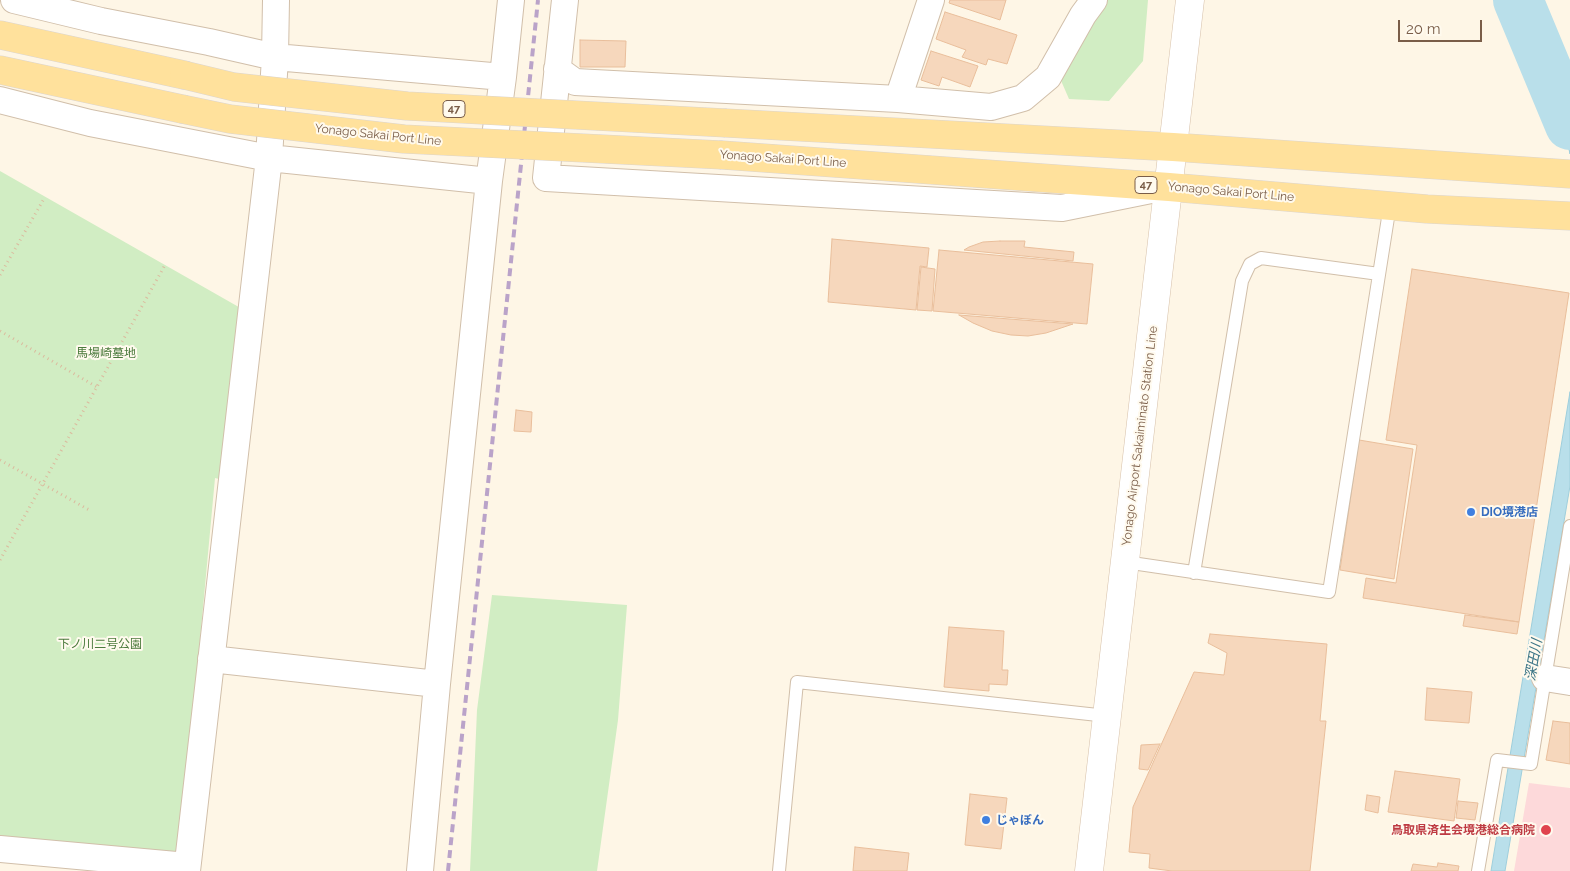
<!DOCTYPE html>
<meta charset="utf-8">
<style>
body{margin:0}
#map{position:relative;width:1570px;height:871px;overflow:hidden;background:#fef6e6;font-family:Raleway,sans-serif}
canvas{display:block}
.scale{position:absolute;left:1398px;top:20px;width:84px;height:22px;box-sizing:border-box;border:2px solid #7a5d48;border-top:0;padding-left:6px;font-size:15px;line-height:18px;white-space:nowrap;color:#7a5d48;-webkit-text-stroke:4px #fffaee;paint-order:stroke}
</style>
<div id="map">
<canvas width="1570" height="871"></canvas>
<div class="scale">20 m</div>
</div>
<script>
const ctx = document.querySelector('canvas').getContext('2d');
ctx.lineJoin = 'round';
function fill(path, color) {
  ctx.fillStyle = color;
  ctx.fill(path, 'evenodd');
}
function toPath(rows) {
  const path = new Path2D();
  for (const r of rows) {
    path.moveTo(r[0], r[1]);
    for (let i = 2; i < r.length; i += 2) path.lineTo(r[i], r[i + 1]);
  }
  return path;
}
function strokePath(path, color, width, dash) {
  ctx.strokeStyle = color;
  ctx.lineWidth = width;
  ctx.lineCap = dash ? 'butt' : 'round';
  ctx.setLineDash(dash || []);
  ctx.stroke(path);
}
function label(font, color, halo, rows, align = 'center') {
  ctx.font = font + ' Raleway,"Noto Sans JP",sans-serif';
  ctx.lineWidth = 4;
  ctx.setLineDash([]);
  ctx.textBaseline = 'middle';
  ctx.strokeStyle = halo;
  ctx.fillStyle = color;
  for (const [text, x, y, turn = 0] of rows) {
    ctx.save();
    ctx.translate(x, y);
    ctx.rotate((+turn || 0) * Math.PI / 180);
    ctx.textAlign = isNaN(turn) ? turn : align;
    if (halo) ctx.strokeText(text, 0, 0);
    ctx.fillText(text, 0, 0);
    ctx.restore();
  }
}
fill(toPath([
 [1529,783,1570,788,1570,871,1514,871]
]), '#fdd9da');
fill(toPath([
 [1103,0,1148,0,1143,61,1109,101,1069,99,1059,76],
 [0,171,244,310,223,480,215,478,180,856,0,838],
 [492,595,627,605,618,720,597,871,470,871,477,710]
]), '#d1edc3');
const water = toPath([
 [1503,0,1514,0,1570,118,1570,154,1567,140,1507,14,1503,0],
 [1570,392,1570,486,1505,871,1491,871,1570,392]
]);
fill(water, '#b9dfea');
strokePath(water, '#9ecedc', 1);
strokePath(toPath([
 [1518,0,1570,125]
]), '#b9dfea', 50);
const building = toPath([
 [950,0,1006,0,1000,20,949,3,950,0],
 [945,12,1017,35,1007,64,988,59,986,65,962,57,966,50,936,39,945,12],
 [580,40,626,41,625,67,580,67,580,40],
 [931,51,978,66,970,87,942,77,939,86,921,80,931,51],
 [832,239,929,248,927,267,920,266,916,310,828,302,832,239],
 [1000,241,1025,241,1024,247,1074,252,1073,261,964,250,969,247,983,242,1000,241],
 [939,250,1093,264,1087,324,933,311,939,250],
 [921,267,935,269,932,311,917,310,921,267],
 [1412,269,1569,293,1519,622,1363,598,1366,578,1396,583,1417,445,1386,440,1412,269],
 [959,315,1073,324,1046,333,1028,336,1011,335,992,331,973,323,959,315],
 [516,410,532,412,531,432,514,431,516,410],
 [1359,440,1413,449,1394,579,1340,570,1359,440],
 [1465,615,1519,622,1517,634,1463,626,1465,615],
 [949,627,1004,631,1002,670,1008,670,1007,685,989,684,989,691,944,687,949,627],
 [1210,634,1327,644,1320,721,1326,721,1310,871,1172,871,1149,868,1150,854,1129,852,1133,807,1194,672,1224,675,1227,653,1208,643,1210,634],
 [1427,688,1472,692,1469,723,1425,720,1427,688],
 [1553,721,1570,723,1570,764,1546,760,1553,721],
 [1160,744,1148,770,1139,769,1141,745,1160,744],
 [1395,771,1460,779,1454,821,1388,812,1395,771],
 [970,794,1007,798,1001,849,965,845,970,794],
 [1367,795,1380,797,1378,813,1365,810,1367,795],
 [1458,801,1478,803,1475,820,1456,818,1458,801],
 [855,847,909,853,907,871,853,871,855,847],
 [1438,863,1459,866,1458,871,1411,871,1413,864,1437,867,1438,863]
]);
fill(building, '#f6d7bc');
strokePath(building, '#e9be9b', 1);
const lane = toPath([
 [1125,562,1329,592,1390,205],
 [1194,573,1242,281,1250,264,1261,258,1379,274],
 [779,871,797,682,1107,716],
 [1478,871,1497,760,1531,764,1570,526]
]);
const street = toPath([
 [14,0,101,21,209,42,275,57,276,0],
 [565,0,546,178,1062,208,1151,190],
 [557,69,575,82,898,99,991,107,1023,98,1048,77,1083,15,1094,0],
 [503,77,489,181,269,158,275,57,503,77,511,0],
 [898,99,931,0],
 [0,100,90,123,269,158,187,871],
 [211,659,437,684,489,181],
 [1545,678,1570,682],
 [0,849,187,866],
 [420,871,437,684]
]);
const secondary = toPath([
 [1089,871,1190,0]
]);
const primary = toPath([
 [0,35,184,75],
 [0,70,182,109],
 [726,123,1173,147,1570,174],
 [722,155,1169,187,1427,209,1570,216]
]);
strokePath(lane, '#d1bfaa', 14);
strokePath(street, '#d1bfaa', 28);
strokePath(secondary, '#d7c1aa', 29);
strokePath(primary, '#dcd5cf', 29);
strokePath(toPath([
 [0,275,45,197],
 [0,331,97,387],
 [0,460,91,511],
 [0,560,165,265]
]), '#dbba9e', 3, [1, 4]);
strokePath(lane, '#fff', 12);
strokePath(street, '#fff', 26);
strokePath(secondary, '#fff', 28);
strokePath(primary, '#ffe19c', 28);
strokePath(toPath([
 [448,871,538,0]
]), '#baa3c9', 4, [8, 5]);
const primaryBridge = toPath([
 [184,75,234,87,407,106,726,123],
 [182,109,230,119,404,139,722,155]
]);
strokePath(primaryBridge, '#dcd5cf', 29, []);
strokePath(primaryBridge, '#ffe19c', 28);
for (const [x, y, r, color] of [
 [1471,512,5,"#3f7fe0"],
 [986,820,5,"#3f7fe0"],
 [1546,830,6,"#e0444e"]
]) {
  const dot = new Path2D();
  dot.arc(x, y, r, 0, 2 * Math.PI);
  ctx.fillStyle = color;
  ctx.fill(dot);
  strokePath(dot, '#fffaee', 2);
}
for (const [x, y, w] of [
 [454,109,22],
 [1146,185,22]
]) {
  const box = new Path2D();
  box.roundRect(x - w / 2, y - 8.5, w, 17, 4);
  ctx.fillStyle = '#fffaee';
  ctx.fill(box);
  strokePath(box, '#7a5d48', 1);
}
label('bold 11px', '#7a5d48', null, [
 ["47",454,109],
 ["47",1146,185]
]);
label('12px', '#7a5d48', '#fffaee', [
 ["Yonago Sakai Port Line",378,135,6],
 ["Yonago Sakai Port Line",783,159,4],
 ["Yonago Sakai Port Line",1231,192,5],
 ["Yonago Airport Sakaiminato Station Line",1140,436,-83]
]);
label('12px', '#4b7a3c', '#fffaee', [
 ["馬場崎墓地",106,353],
 ["下ノ川二号公園",100,644]
]);
label('bold 12px', '#366cbe', '#fffaee', [
 ["DIO境港店",1481,512],
 ["じゃぼん",996,820]
], 'left');
label('bold 12px', '#be3a42', '#fffaee', [
 ["鳥取県済生会境港総合病院",1535,830]
], 'right');
label('italic 14px', '#3d7687', '#fffaee', [
 ["深田川",1534,660,-80]
]);
</script>
